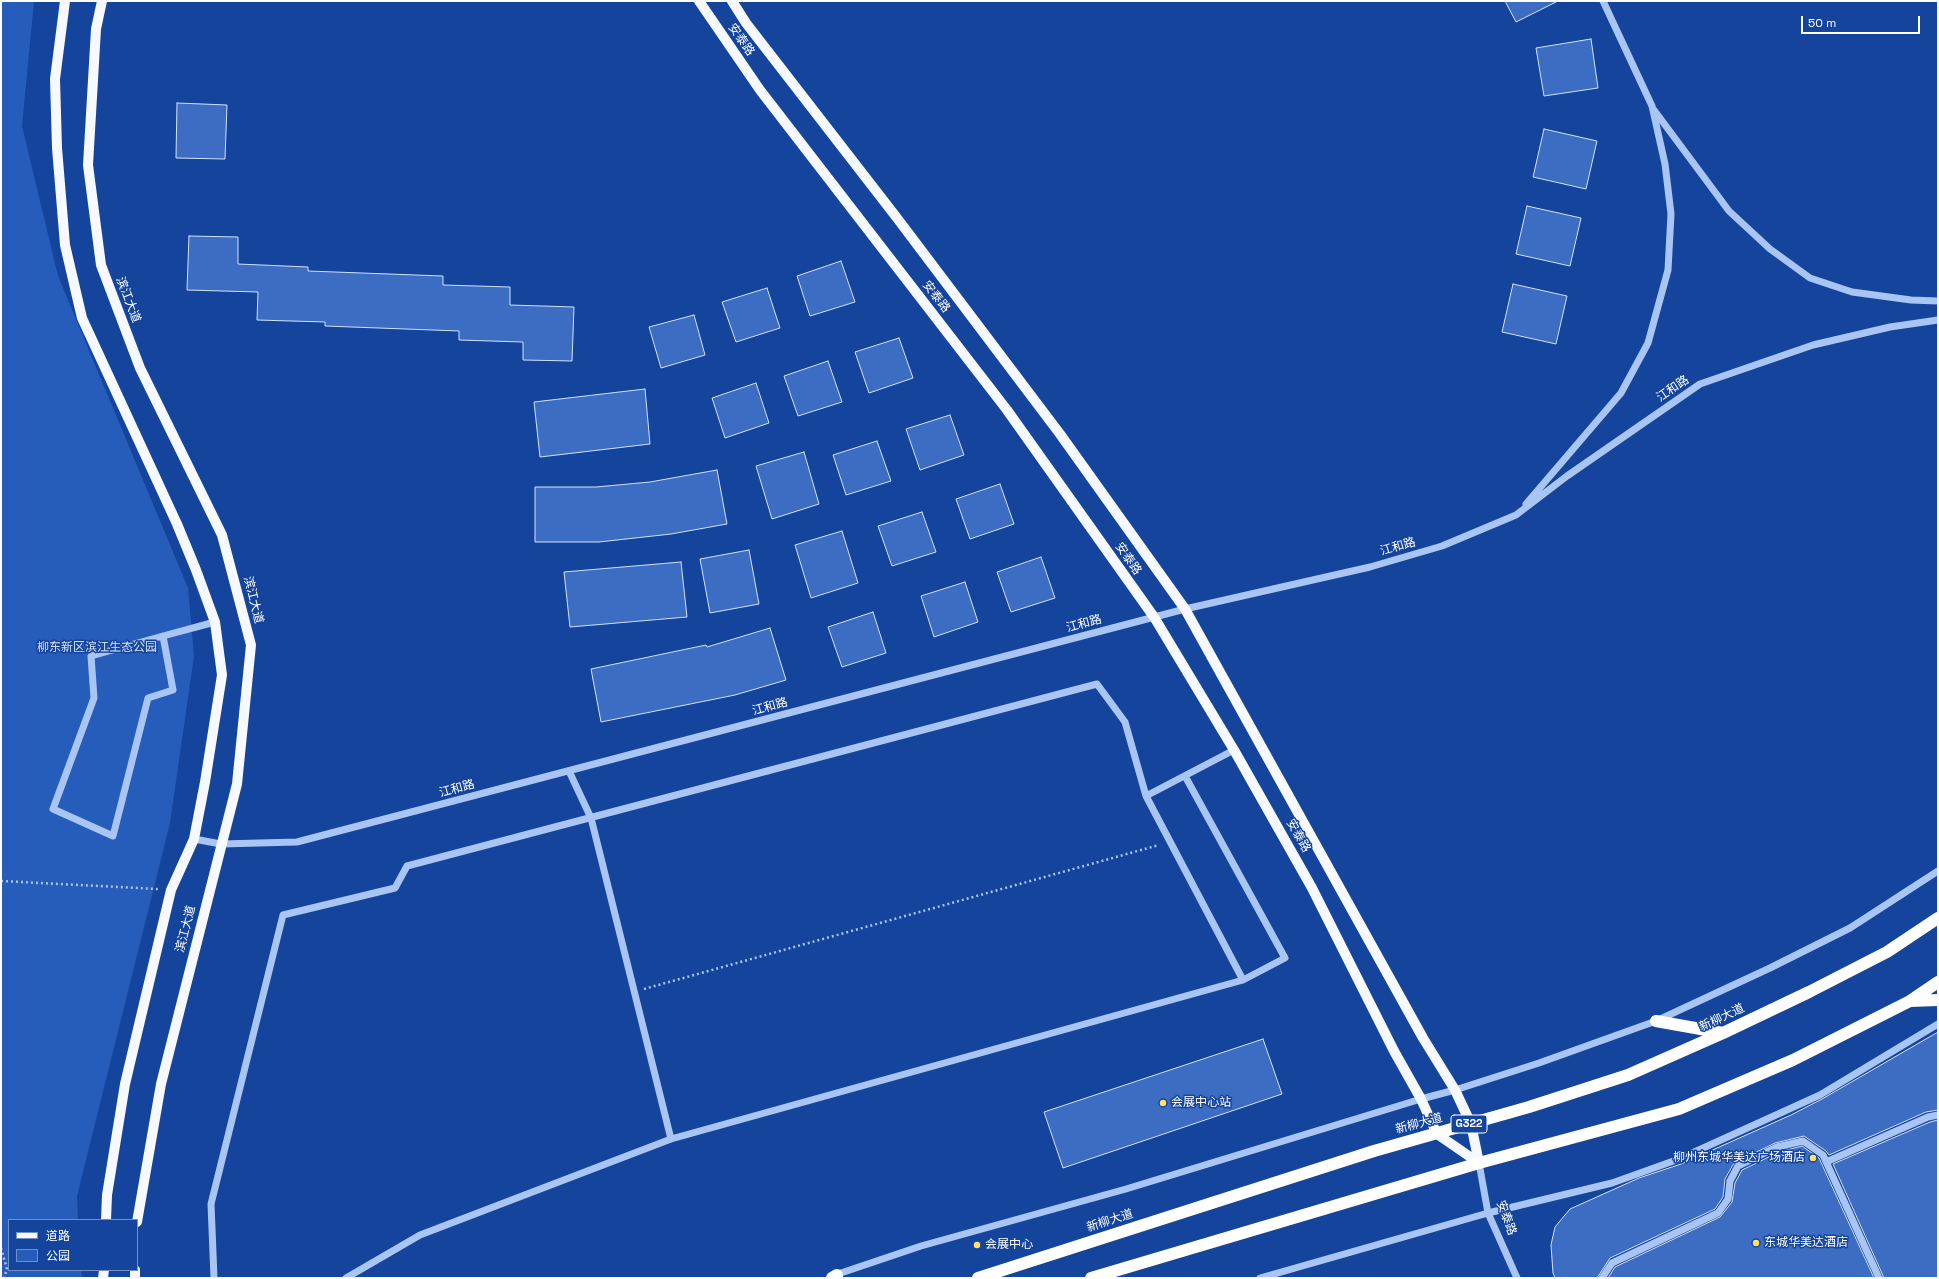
<!DOCTYPE html>
<meta charset="utf-8">
<style>
body{margin:0}
#map{position:relative;width:1939px;height:1279px;overflow:hidden;background:#14449c;font-family:"Space Grotesk","Noto Sans SC",sans-serif}
canvas{display:block}
.frame{position:absolute;inset:0;border:2px solid #fff;pointer-events:none}
.legend{position:absolute;left:8px;top:1219px;width:130px;height:52px;box-sizing:border-box;background:#14449c;border:1px solid #728fc4;margin:0;padding:5px 7px;list-style:none;font-size:12px;color:#fff}
.legend li{display:flex;align-items:center;gap:8px;height:20px}
.legend b{width:20px;border:1px solid #728fc4}
.scale{position:absolute;left:1801px;top:16px;width:119px;height:18px;box-sizing:border-box;border:2px solid #fff;border-top:0;padding-left:5px;font-size:12px;line-height:14px;white-space:nowrap;color:#fff;-webkit-text-stroke:3px #14449c;paint-order:stroke}
</style>
<div id="map">
<canvas width="1939" height="1279"></canvas>
<div class="frame"></div>
<ul class="legend">
<li><b style="height:5px;background:#f6f9ff"></b>道路</li>
<li><b style="height:11px;background:#275dba"></b>公园</li>
</ul>
<div class="scale">50 m</div>
</div>
<script>
const ctx = document.querySelector('canvas').getContext('2d');
ctx.lineJoin = 'round';
function fill(path, color) {
  ctx.fillStyle = color;
  ctx.fill(path, 'evenodd');
}
function toPath(rows) {
  const path = new Path2D();
  for (const r of rows) {
    path.moveTo(r[0], r[1]);
    for (let i = 2; i < r.length; i += 2) path.lineTo(r[i], r[i + 1]);
  }
  return path;
}
function strokePath(path, color, width, dash) {
  ctx.strokeStyle = color;
  ctx.lineWidth = width;
  ctx.lineCap = dash ? 'butt' : 'round';
  ctx.setLineDash(dash || []);
  ctx.stroke(path);
}
function label(font, color, halo, rows, align = 'center') {
  ctx.font = font + ' "Space Grotesk","Noto Sans SC",sans-serif';
  ctx.lineWidth = 3;
  ctx.setLineDash([]);
  ctx.textBaseline = 'middle';
  ctx.strokeStyle = halo;
  ctx.fillStyle = color;
  for (const [text, x, y, turn = 0] of rows) {
    ctx.save();
    ctx.translate(x, y);
    ctx.rotate((+turn || 0) * Math.PI / 180);
    ctx.textAlign = isNaN(turn) ? turn : align;
    if (halo) ctx.strokeText(text, 0, 0);
    ctx.fillText(text, 0, 0);
    ctx.restore();
  }
}
fill(toPath([
 [1,1,34,1,22,126,58,276,188,588,194,656,170,823,77,1196,78,1220,9,1220,9,1270,81,1270,82,1278,1,1278]
]), '#275dba');
const building = toPath([
 [1505,1,1558,1,1516,22,1505,1],
 [1591,39,1598,88,1544,96,1536,48,1591,39],
 [177,103,227,105,225,159,176,158,177,103],
 [1544,129,1597,141,1586,189,1533,177,1544,129],
 [1527,206,1581,218,1570,266,1516,254,1527,206],
 [189,236,238,237,238,264,308,267,308,271,443,276,443,285,510,287,510,305,574,307,572,361,523,360,523,342,459,340,459,331,325,326,325,322,257,320,258,292,187,290,189,236],
 [841,261,855,302,810,316,797,276,841,261],
 [1513,284,1567,296,1556,344,1502,332,1513,284],
 [767,288,780,328,736,342,722,302,767,288],
 [694,315,705,355,661,368,649,327,694,315],
 [899,338,913,378,869,393,855,352,899,338],
 [828,361,842,402,798,416,784,376,828,361],
 [756,383,769,423,725,438,712,398,756,383],
 [645,389,650,444,540,457,534,402,645,389],
 [950,415,964,455,920,470,906,429,950,415],
 [877,441,891,481,846,495,833,455,877,441],
 [804,452,819,504,772,519,756,466,804,452],
 [717,470,727,524,671,534,599,542,535,542,535,487,596,487,650,482,717,470],
 [1000,484,1014,524,970,539,956,499,1000,484],
 [922,512,936,552,892,566,878,526,922,512],
 [842,531,858,583,811,598,795,545,842,531],
 [749,550,759,604,710,613,700,559,749,550],
 [1041,557,1055,598,1011,612,997,572,1041,557],
 [681,562,687,617,570,627,564,572,681,562],
 [965,582,978,622,934,637,921,596,965,582],
 [873,612,886,653,842,667,828,627,873,612],
 [770,628,786,680,735,695,601,722,591,669,706,645,707,647,770,628],
 [1938,1032,1938,1110,1926,1112,1829,1155,1826,1151,1804,1136,1775,1143,1734,1163,1725,1179,1723,1197,1715,1209,1610,1258,1597,1278,1555,1278,1553,1273,1551,1245,1555,1227,1570,1209,1639,1178,1681,1164,1791,1115,1822,1099,1938,1032],
 [1263,1039,1282,1094,1063,1168,1044,1112,1263,1039],
 [1938,1120,1938,1278,1884,1278,1833,1164,1930,1122,1938,1120],
 [1802,1146,1819,1158,1874,1278,1608,1278,1615,1267,1720,1217,1732,1202,1735,1183,1742,1170,1779,1152,1802,1146]
]);
fill(building, '#3d6dc2');
strokePath(building, '#d2e2fd', 1);
strokePath(toPath([
 [1,881,158,889],
 [644,989,1159,845],
 [1,1248,7,1269,4,1278]
]), '#a9c5f3', 2.5, [2, 3]);
strokePath(toPath([
 [1654,110,1729,211,1770,249,1810,278,1852,292,1911,300,1938,301],
 [1526,504,1621,393,1648,343,1668,270,1671,214,1665,164,1652,106,1603,1],
 [163,636,173,690,148,698,113,836,53,809,94,698,91,656,163,636,215,622],
 [1234,750,1146,796,1243,980],
 [569,771,591,818,671,1139],
 [194,839,221,844,297,842,1185,609,1370,567,1442,546,1516,515,1567,476,1700,384,1813,345,1890,327,1938,320],
 [1826,1162,1928,1117,1938,1115],
 [1479,1163,1488,1213,1517,1278],
 [835,1275,921,1246,1126,1189,1421,1099,1455,1090,1539,1063,1656,1021,1770,968,1850,928,1938,871],
 [214,1278,211,1204,283,915,395,888,407,866,1097,684,1125,722,1146,796],
 [346,1278,420,1235,671,1139,1243,980,1285,958,1185,776],
 [1260,1278,1488,1213,1612,1183,1679,1159,1820,1095,1938,1024],
 [1602,1278,1612,1263,1718,1213,1728,1199,1730,1181,1738,1166,1777,1147,1803,1141,1823,1155,1879,1278]
]), '#a9c5f3', 7);
strokePath(toPath([
 [65,1,55,79,57,148,65,245,82,318,177,524,196,570,215,622,222,675,205,782,194,839,171,890,125,1084,107,1195,106,1220],
 [102,1,96,29,88,165,101,265,140,368,222,535,251,645,237,784,161,1084,137,1222],
 [699,1,760,90,1007,410,1154,617,1234,750,1312,888,1394,1051,1421,1099,1437,1134,1479,1163],
 [732,1,746,23,897,218,1060,434,1185,609,1423,1038,1455,1090,1471,1124,1479,1163],
 [135,1270,135,1278],
 [103,1278,104,1270]
]), '#f6f9ff', 10);
strokePath(toPath([
 [1910,1001,1938,1000],
 [1656,1021,1723,1033],
 [832,1278,837,1275],
 [978,1278,1374,1151,1529,1107,1628,1075,1723,1033,1809,992,1887,952,1938,918],
 [1091,1278,1479,1163,1679,1109,1793,1060,1910,1001,1938,982]
]), '#fff', 12);
for (const [x, y, r, color] of [
 [1163,1103,4,"#ffe16c"],
 [1813,1158,4,"#ffe16c"],
 [1756,1243,4,"#ffe16c"],
 [977,1245,4,"#ffe16c"]
]) {
  const dot = new Path2D();
  dot.arc(x, y, r, 0, 2 * Math.PI);
  ctx.fillStyle = color;
  ctx.fill(dot);
  strokePath(dot, '#14449c', 1.5);
}
for (const [x, y, w] of [
 [1469,1124,36]
]) {
  const box = new Path2D();
  box.roundRect(x - w / 2, y - 9, w, 18, 3);
  ctx.fillStyle = '#14449c';
  ctx.fill(box);
  strokePath(box, '#fff', 1);
}
label('bold 11px', '#fff', null, [
 ["G322",1469,1124]
]);
label('12px', '#fff', '#14449c', [
 ["安泰路",741,40,55],
 ["安泰路",936,297,52],
 ["滨江大道",128,300,69],
 ["江和路",1673,389,-34],
 ["江和路",1398,547,-16],
 ["安泰路",1128,559,55],
 ["滨江大道",253,600,76],
 ["江和路",1084,624,-15],
 ["江和路",770,707,-15],
 ["江和路",457,789,-15],
 ["安泰路",1298,836,60],
 ["滨江大道",186,929,-76],
 ["新柳大道",1722,1018,-25],
 ["新柳大道",1419,1124,-15],
 ["安泰路",1506,1218,70],
 ["新柳大道",1110,1221,-18]
]);
label('12px', '#d2e2fd', '#14449c', [
 ["柳东新区滨江生态公园",97,648]
]);
label('12px', '#fff', '#14449c', [
 ["会展中心站",1171,1103],
 ["柳州东城华美达广场酒店",1805,1158,"right"],
 ["东城华美达酒店",1764,1243],
 ["会展中心",985,1245]
], 'left');
</script>
